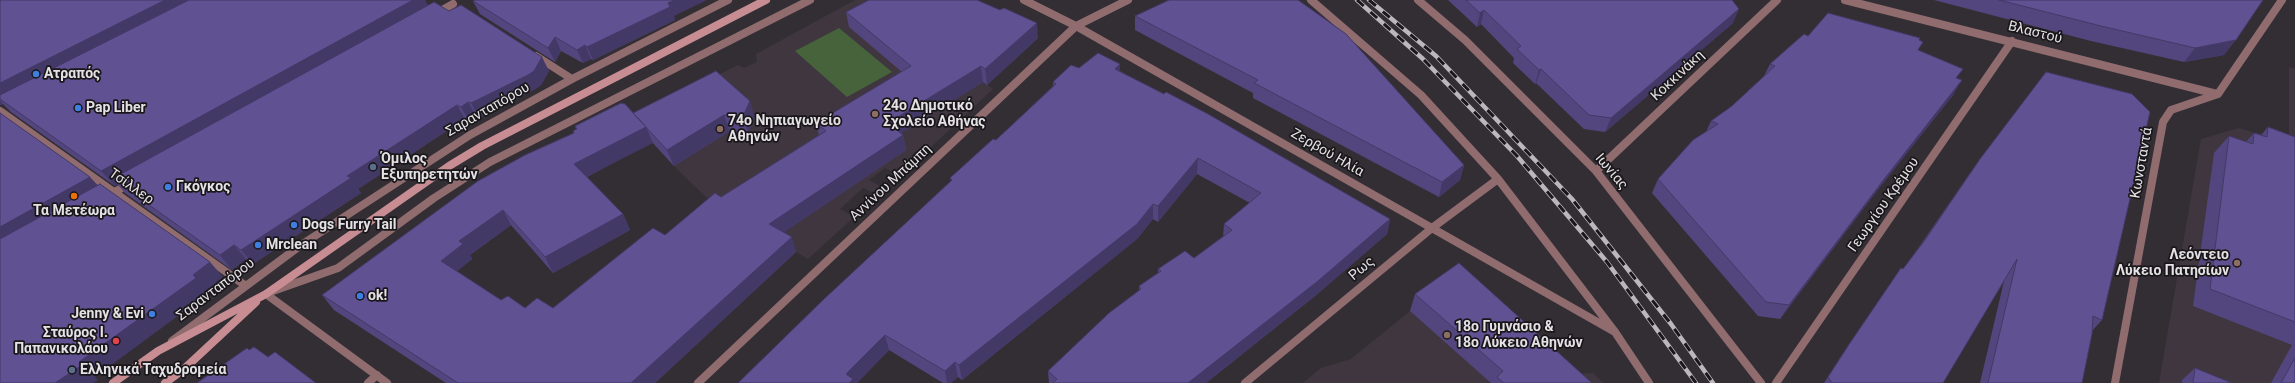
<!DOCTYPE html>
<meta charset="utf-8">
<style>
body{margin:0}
canvas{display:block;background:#332e34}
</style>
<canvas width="2295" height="383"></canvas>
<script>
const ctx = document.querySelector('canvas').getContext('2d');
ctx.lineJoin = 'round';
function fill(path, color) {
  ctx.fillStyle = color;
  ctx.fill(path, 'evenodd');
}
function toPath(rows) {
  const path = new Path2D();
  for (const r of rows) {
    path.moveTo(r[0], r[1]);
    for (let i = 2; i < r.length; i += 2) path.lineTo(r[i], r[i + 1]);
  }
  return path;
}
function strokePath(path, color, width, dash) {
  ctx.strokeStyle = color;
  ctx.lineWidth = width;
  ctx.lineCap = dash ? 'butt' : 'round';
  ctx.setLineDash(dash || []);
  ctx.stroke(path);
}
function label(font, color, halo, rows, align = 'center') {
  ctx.font = font + ' Roboto,sans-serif';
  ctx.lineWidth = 3.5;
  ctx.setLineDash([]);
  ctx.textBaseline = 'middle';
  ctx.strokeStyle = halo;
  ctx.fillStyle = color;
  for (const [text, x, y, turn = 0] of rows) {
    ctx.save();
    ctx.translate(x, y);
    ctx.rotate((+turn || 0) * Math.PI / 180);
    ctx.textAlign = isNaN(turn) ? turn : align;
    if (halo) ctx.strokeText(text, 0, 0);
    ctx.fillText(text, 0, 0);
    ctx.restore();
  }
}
fill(toPath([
 [855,0,869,0,993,89,900,176,885,168,869,180,886,189,879,195,863,188,840,209,854,217,808,259,713,204,674,166,631,120,738,65,744,68,757,62,756,54],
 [2289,67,2295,69,2295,383,2159,383,2201,139,2239,128,2289,143],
 [1454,281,1558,375,1593,373,1603,383,1303,383,1321,368,1351,359,1410,311]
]), '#3f3640');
fill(toPath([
 [839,28,892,72,847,97,795,51]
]), '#46633c');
strokePath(toPath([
 [1024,0,1076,26,1615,332],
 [1311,0,1421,95,1498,179,1615,332,1649,383],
 [1418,0,1465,40,1596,171,1761,383],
 [1845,0,2217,94],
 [437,13,453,4],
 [536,56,572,79],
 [0,111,246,286],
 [1596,171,1777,0],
 [104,198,129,184],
 [273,291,338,268,434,198,490,162,810,0],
 [266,294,387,383],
 [172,341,301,245,470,135,572,79,728,0],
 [368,383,377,375],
 [698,383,1076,26,1128,0],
 [1245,383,1432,228,1498,179],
 [1776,383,2012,41],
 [2115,383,2163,122,2171,110,2218,94,2282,0]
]), '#906c6f', 8);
strokePath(toPath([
 [113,383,158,351,266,294,449,166,482,146,766,0],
 [165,383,184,369,256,302]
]), '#c78d92', 8);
const rail = toPath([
 [1357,0,1423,59,1517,156,1607,262,1696,383],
 [1369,0,1436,56,1572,199,1671,324,1713,383]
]);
strokePath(rail, '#bbb7bb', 4.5);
strokePath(rail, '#19171a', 3, [9]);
fill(toPath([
 [0,0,425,0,428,6,549,71,541,85,535,89,479,118,476,116,469,121,465,119,358,189,361,193,253,264,246,259,232,270,125,193,117,184,115,186,11,112,3,104,0,105],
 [1448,0,1732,0,1733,23,1605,132,1584,129,1536,83,1535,84,1513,63,1514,58,1481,24,1477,27],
 [1934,0,2263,0,2224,55,2184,62,2091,41],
 [473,1,674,16,675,20,593,60,591,59,583,63,561,51,555,62,480,14],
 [846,12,1038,38,987,85,983,82,901,133,903,135,906,150,784,232,796,252,655,383,446,383,334,310,322,295,574,133,573,131,576,129,575,126,634,114,716,71,755,118,748,132,730,131,674,166,652,142,587,177,623,214,630,230,553,273,511,225,470,255,472,259,457,271,501,300,525,308,553,308,665,235,721,197,819,135,816,123,902,72,849,27],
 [1135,16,1464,165,1460,180,1439,197,1253,98,1253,93,1135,30],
 [1808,36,1918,50,1957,78,1953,95,1876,192,1780,319,1758,316,1652,193,1658,179,1706,132,1711,121,1732,106,1764,76,1770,64],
 [1120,64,1120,72,1390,219,1387,234,1315,296,1206,383,1049,383,1048,371,1139,291,1139,286,1158,273,1158,269,1194,258,1223,237,1224,224,1250,203,1197,174,1158,222,1153,219,1137,239,962,380,958,377,951,383,943,383,889,350,857,383,951,181,950,178,996,140,1053,86,1053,82,1079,68],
 [2268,127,2295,137,2295,383,2271,383,2292,345,2193,306,2214,153,2229,136,2246,142,2254,133,2261,135],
 [1970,173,2102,320,2092,331,2082,383,1980,383,2004,281,1943,383,1824,383,1841,356,1901,268,1903,269,1921,244],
 [1415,294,1592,383,1491,383,1410,311],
 [2195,368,2232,383,2182,383,2182,380]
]), '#53467e');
fill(toPath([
 [165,0,206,0,0,99,0,83],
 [413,0,425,0,430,10,112,179,117,184,115,186,101,171],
 [675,0,707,0,674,16,675,20,593,60,587,47],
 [1739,9,1733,23,1605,132,1611,118],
 [1484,10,1481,24,1477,27,1480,13],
 [1037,23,1038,38,987,85,985,69],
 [555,37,561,51,555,62,548,48],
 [2236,40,2224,55,2184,62,2195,48],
 [585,45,591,59,583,63,577,50],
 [542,57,549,71,541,85,535,89,479,118,471,103],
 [1120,64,1120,80,1115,69],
 [981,66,983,82,892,139,888,123],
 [1541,69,1536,83,1535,84,1539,70],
 [1962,80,1953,95,1876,192,1780,319,1789,305,1885,178],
 [0,100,3,104,0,105],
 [750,101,755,118,748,132,743,116],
 [468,102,476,116,469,121,461,107],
 [457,105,465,119,358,189,361,193,253,264,241,250,347,176],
 [724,115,730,131,674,166,667,150],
 [646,127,653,143,582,179,574,164],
 [903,135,906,150,774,239,769,224],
 [1198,158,1197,174,1158,222,1158,206],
 [1464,165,1460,180,1439,197,1442,182],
 [90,177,104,192,0,251,0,227],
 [1153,204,1153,219,1137,239,962,380,959,365],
 [503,210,511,225,470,255,472,259,451,276,441,261,459,241],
 [623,214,630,230,553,273,545,257],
 [1390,219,1387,234,1315,296,1206,383,1188,383],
 [792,237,796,252,655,383,631,383],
 [234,245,246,259,232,270,220,255],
 [210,262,223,277,207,290,209,293,95,377,98,380,93,383,55,383,79,362],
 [885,335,889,350,857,383,849,383,846,374],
 [955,362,958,377,951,383,947,383,945,371]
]), '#433967');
const building = toPath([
 [0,0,165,0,0,83,0,0],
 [189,0,413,0,101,171,0,99,0,95,189,0],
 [475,0,675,0,668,3,670,7,587,47,585,45,577,50,555,37,548,48,473,1,475,0],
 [869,0,977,0,1000,10,1004,8,1037,23,985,69,981,66,888,123,903,135,769,224,792,237,631,383,458,383,322,295,478,181,525,155,574,133,573,131,577,129,575,126,621,103,625,104,646,127,574,164,623,214,545,257,503,210,459,241,463,244,441,261,501,300,508,296,525,308,537,298,553,308,653,228,665,235,715,193,721,197,826,131,816,123,911,66,846,12,869,0],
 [1169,0,1298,0,1346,34,1464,165,1442,182,1254,83,1258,80,1135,16,1169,0],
 [1466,0,1732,0,1739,9,1611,118,1589,115,1541,69,1539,70,1517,49,1521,46,1484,10,1480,13,1466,0],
 [1999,0,2263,0,2236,40,2195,48,2101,26,1999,0],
 [434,2,449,11,461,5,542,57,534,71,528,75,471,103,468,102,461,107,457,105,347,176,351,178,241,250,234,245,220,255,112,179,434,2],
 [1828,13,1920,38,1919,40,1923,42,1918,50,1963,69,1956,78,1962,80,1885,178,1789,305,1766,302,1658,179,1693,140,1718,124,1711,121,1732,106,1775,66,1770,64,1804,34,1808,36,1828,13],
 [1098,53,1120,64,1115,69,1164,94,1166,92,1208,114,1390,219,1318,281,1188,383,1053,383,1057,379,1048,371,1109,313,1141,289,1139,286,1161,271,1158,269,1185,251,1194,258,1232,230,1224,224,1261,193,1198,158,1158,206,1153,204,1137,224,959,365,955,362,945,371,885,335,846,374,853,379,849,383,738,383,823,300,952,180,950,178,993,139,996,140,1056,84,1053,82,1071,65,1079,68,1098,53],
 [716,71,750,101,743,116,724,115,667,150,633,113,716,71],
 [2046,72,2132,94,2150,112,2102,320,2093,316,2092,334,2082,383,1988,383,2017,259,1943,383,1832,383,1828,377,1850,343,1901,268,1903,269,1925,240,1980,159,2046,72],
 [0,113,90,177,0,227,0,113],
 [2268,127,2295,137,2295,322,2210,289,2229,136,2253,144,2254,133,2267,137,2268,127],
 [100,184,210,262,193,275,196,278,79,362,82,365,55,383,0,383,0,239,100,184],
 [1459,263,1592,383,1504,383,1497,377,1503,371,1415,294,1459,263],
 [254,347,268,357,275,352,316,383,197,383,247,348,249,350,254,347],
 [2295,358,2295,383,2281,383,2295,358],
 [2195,368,2232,383,2193,383,2195,368]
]);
fill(building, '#605193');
strokePath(building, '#433967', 1);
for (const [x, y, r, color] of [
 [36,74,4,"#3f7fe0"],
 [78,108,4,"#3f7fe0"],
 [875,114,4,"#8d6e63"],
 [720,129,4,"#8d6e63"],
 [373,167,4,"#5c6f8a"],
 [168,187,4,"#3f7fe0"],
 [74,196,4,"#e8710a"],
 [294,225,4,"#3f7fe0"],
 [258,245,4,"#3f7fe0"],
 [2237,263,4,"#8d6e63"],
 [360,296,4,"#3f7fe0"],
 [152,314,4,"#3f7fe0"],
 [1447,335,4,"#8d6e63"],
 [116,341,4,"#e0444e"],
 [72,370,4,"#5c6f8a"]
]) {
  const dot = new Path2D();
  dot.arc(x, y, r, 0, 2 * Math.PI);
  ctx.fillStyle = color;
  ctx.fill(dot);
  strokePath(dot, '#19171a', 1.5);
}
label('14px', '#e5e2e5', '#19171a', [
 ["Βλαστού",2035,33,14],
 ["Κοκκινάκη",1678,76,-43],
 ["Σαρανταπόρου",488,110,-30],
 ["Ζερβού Ηλία",1327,153,30],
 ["Κωνσταντά",2142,163,-80],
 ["Ιωνίας",1611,172,50],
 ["Αννίνου Μπάμπη",891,183,-43],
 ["Τσίλλερ",131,187,35],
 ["Γεωργίου Κρέμου",1884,205,-55],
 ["Ρως",1362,269,-40],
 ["Σαρανταπόρου",216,290,-37]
]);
label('bold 14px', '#e5e2e5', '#19171a', [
 ["Ατραπός",44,74],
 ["24ο Δημοτικό",883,106],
 ["Σχολείο Αθήνας",883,122],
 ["Pap Liber",86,108],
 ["74ο Νηπιαγωγείο",728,121],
 ["Αθηνών",728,137],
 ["Όμιλος",381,159],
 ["Εξυπηρετητών",381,175],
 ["Γκόγκος",176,187],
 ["Τα Μετέωρα",74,211,"center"],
 ["Dogs Furry Tail",302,225],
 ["Mrclean",266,245],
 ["Λεόντειο",2229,255,"right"],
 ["Λύκειο Πατησίων",2229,271,"right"],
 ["ok!",368,296],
 ["Jenny & Evi",144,314,"right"],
 ["18ο Γυμνάσιο &",1455,327],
 ["18ο Λύκειο Αθηνών",1455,343],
 ["Σταύρος Ι.",108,333,"right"],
 ["Παπανικολάου",108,349,"right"],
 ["Ελληνικά Ταχυδρομεία",80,370]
], 'left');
</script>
